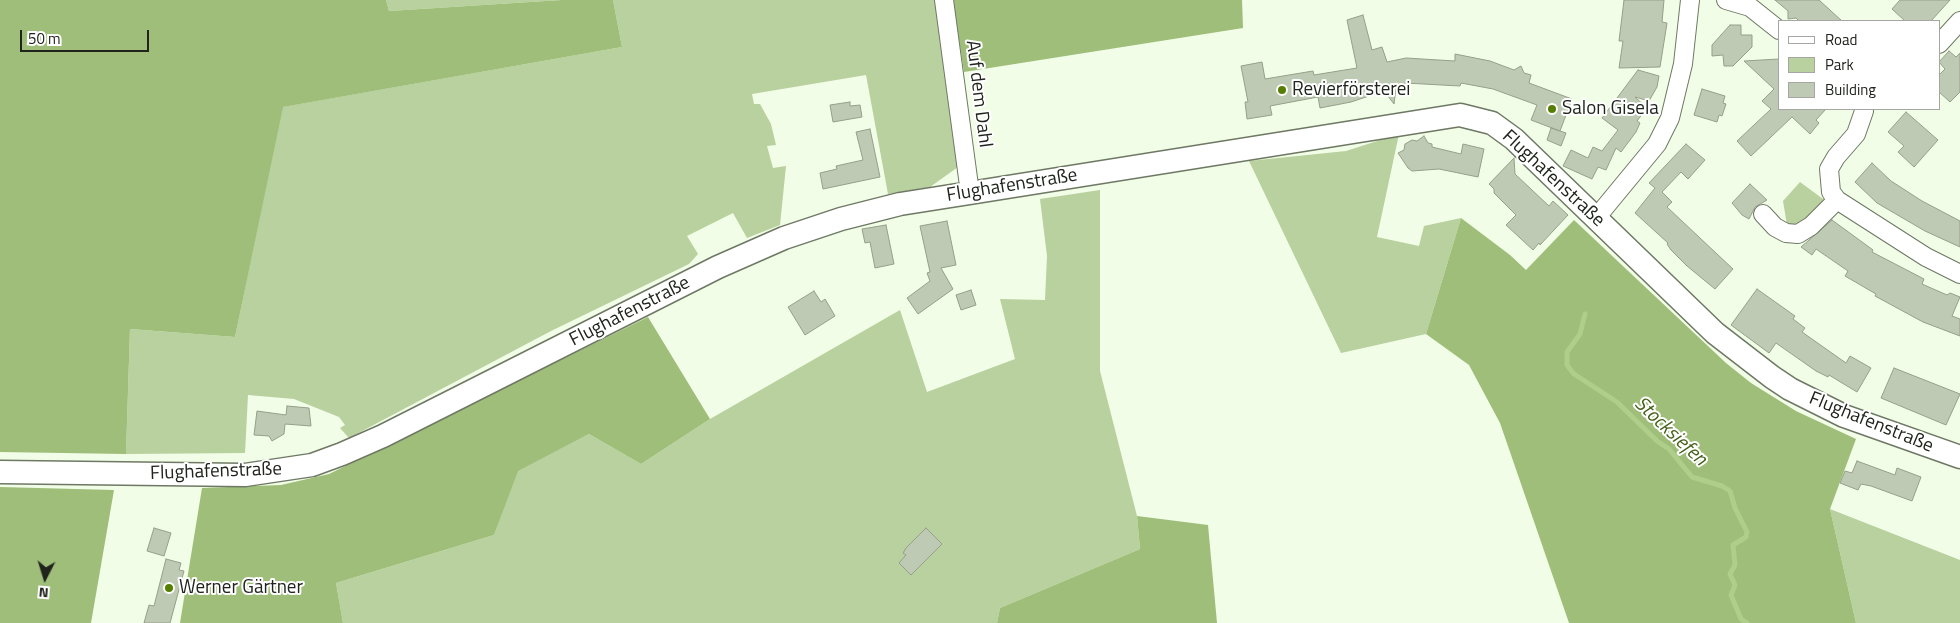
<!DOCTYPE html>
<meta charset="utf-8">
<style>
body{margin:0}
#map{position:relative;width:1960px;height:623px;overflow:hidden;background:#f1fde6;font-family:"Titillium Web",sans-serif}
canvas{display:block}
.legend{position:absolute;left:1778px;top:20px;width:162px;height:90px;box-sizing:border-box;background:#fff;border:1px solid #a6a7a4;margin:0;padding:6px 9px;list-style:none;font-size:15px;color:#20241c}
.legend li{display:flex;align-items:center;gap:10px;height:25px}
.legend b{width:25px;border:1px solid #a6a7a4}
.north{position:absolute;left:20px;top:553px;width:50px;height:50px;-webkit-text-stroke:4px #fff;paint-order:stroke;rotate:185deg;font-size:14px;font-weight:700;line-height:20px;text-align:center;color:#20241c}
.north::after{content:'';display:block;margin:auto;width:18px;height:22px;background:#20241c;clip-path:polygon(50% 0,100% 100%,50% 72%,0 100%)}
.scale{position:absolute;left:20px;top:30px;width:129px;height:22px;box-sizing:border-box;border:2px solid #20241c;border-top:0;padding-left:6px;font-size:15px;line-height:18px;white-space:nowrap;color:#20241c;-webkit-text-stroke:4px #fff;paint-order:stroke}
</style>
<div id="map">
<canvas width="1960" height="623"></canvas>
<ul class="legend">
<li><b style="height:6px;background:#fff"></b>Road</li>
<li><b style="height:14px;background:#b9d09f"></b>Park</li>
<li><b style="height:14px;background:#bfcab4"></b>Building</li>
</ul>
<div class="north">N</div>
<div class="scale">50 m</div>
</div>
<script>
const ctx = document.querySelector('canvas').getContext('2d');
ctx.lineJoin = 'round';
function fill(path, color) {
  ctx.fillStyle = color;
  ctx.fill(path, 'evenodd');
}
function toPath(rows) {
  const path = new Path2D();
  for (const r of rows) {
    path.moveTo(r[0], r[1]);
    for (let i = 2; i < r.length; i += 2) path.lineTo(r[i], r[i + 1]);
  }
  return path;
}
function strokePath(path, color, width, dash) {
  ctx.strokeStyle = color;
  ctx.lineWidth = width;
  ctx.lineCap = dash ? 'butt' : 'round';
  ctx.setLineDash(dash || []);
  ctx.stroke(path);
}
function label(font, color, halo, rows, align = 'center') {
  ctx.font = font + ' "Titillium Web",sans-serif';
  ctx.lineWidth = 4;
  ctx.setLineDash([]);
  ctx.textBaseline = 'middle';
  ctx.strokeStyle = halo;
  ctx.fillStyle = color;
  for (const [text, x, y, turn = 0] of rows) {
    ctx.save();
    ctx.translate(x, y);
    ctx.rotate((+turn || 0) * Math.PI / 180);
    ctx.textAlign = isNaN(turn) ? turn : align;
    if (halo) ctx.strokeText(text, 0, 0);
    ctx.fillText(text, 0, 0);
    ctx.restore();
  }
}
fill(toPath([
 [386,0,562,0,389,11],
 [613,0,937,0,958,167,930,187,888,194,866,75,752,94,754,104,760,104,771,124,776,145,767,146,773,168,786,166,780,225,747,238,733,213,687,236,698,254,689,264,551,331,349,438,340,428,345,425,339,417,294,399,248,395,245,453,126,454,130,329,235,337,282,107,622,47],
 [1399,134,1377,237,1419,246,1424,226,1461,218,1426,334,1341,353,1249,161,1346,151],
 [1800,182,1827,202,1804,227,1787,225,1783,201],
 [1100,190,1100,371,1137,516,1140,549,1000,608,997,623,343,623,336,583,494,535,517,471,589,434,641,464,710,419,900,310,927,392,1015,359,1000,299,1045,300,1047,256,1040,199],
 [1830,509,1960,560,1960,623,1856,623]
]), '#b9d09f');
fill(toPath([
 [0,0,386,0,389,11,562,0,613,0,622,47,283,107,235,337,130,329,126,454,0,452],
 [953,0,1242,0,1243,28,964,72],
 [1461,218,1510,255,1526,270,1574,220,1726,363,1751,383,1796,411,1856,439,1830,509,1856,623,1569,623,1500,423,1469,365,1426,334],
 [648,317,710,419,641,464,589,434,518,471,494,535,336,583,343,623,180,623,202,488,281,485,329,474],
 [0,487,114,490,91,623,0,623],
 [1137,516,1208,525,1217,623,997,623,1000,608,1140,549]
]), '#9ebe79');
strokePath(toPath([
 [1585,314,1580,334,1567,352,1567,365,1574,374,1617,402,1657,441,1669,449,1692,477,1722,486,1730,491,1735,508,1747,532,1746,537,1733,545,1735,565,1730,574,1735,585,1731,595,1741,619,1747,623]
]), '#aece89', 5);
const building = toPath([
 [1624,0,1664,0,1662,22,1667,23,1660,67,1619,68,1623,41,1619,41,1624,0],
 [1775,0,1819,0,1842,21,1799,21,1796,18,1788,19,1788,11,1775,0],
 [1900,0,1950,0,1931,21,1905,21,1892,9,1900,0],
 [1363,15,1372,50,1382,47,1387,62,1406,58,1455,61,1455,54,1490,61,1514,70,1521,66,1524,73,1531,75,1529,83,1572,99,1560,131,1531,120,1537,105,1493,89,1461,83,1460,86,1405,83,1396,88,1394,104,1384,91,1351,102,1320,108,1318,97,1270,106,1272,115,1247,119,1245,102,1248,102,1241,66,1262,62,1265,79,1313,71,1314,75,1357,68,1347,20,1363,15],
 [1730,25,1741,25,1741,35,1752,35,1752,47,1733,66,1724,66,1723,55,1712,56,1712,45,1730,25],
 [1949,51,1956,57,1960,53,1960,92,1950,102,1939,92,1939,75,1945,69,1939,62,1949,51],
 [1779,59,1779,109,1826,109,1816,120,1819,123,1810,134,1792,117,1751,156,1737,141,1771,109,1762,101,1774,89,1744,61,1779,59],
 [1638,70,1659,76,1657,87,1649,101,1635,97,1647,108,1637,121,1640,123,1636,132,1621,152,1616,148,1606,170,1598,167,1592,179,1563,166,1571,150,1588,158,1593,147,1602,151,1618,130,1602,118,1638,70],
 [1702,89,1725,96,1723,103,1726,104,1722,116,1719,115,1717,122,1694,115,1702,89],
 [850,102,850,106,860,105,862,117,833,122,830,105,850,102],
 [1906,112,1938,140,1914,167,1898,152,1904,146,1888,132,1906,112],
 [1551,128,1566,133,1561,146,1547,140,1551,128],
 [870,129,880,177,823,189,820,173,837,169,836,166,863,160,856,132,870,129],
 [1424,136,1428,143,1432,144,1432,147,1461,154,1463,144,1484,149,1478,177,1439,169,1412,171,1408,168,1398,153,1404,150,1405,144,1412,140,1417,141,1424,136],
 [1686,144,1705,160,1688,179,1681,172,1662,192,1672,202,1667,207,1733,269,1715,289,1687,266,1671,250,1667,244,1668,243,1635,213,1655,188,1649,183,1686,144],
 [1514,158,1515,174,1549,206,1553,201,1568,215,1540,245,1539,243,1533,250,1506,225,1516,215,1494,193,1494,189,1489,184,1514,158],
 [1872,163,1891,181,1922,201,1960,221,1960,247,1925,231,1877,203,1855,182,1872,163],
 [1750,184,1767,200,1755,207,1749,219,1742,215,1732,203,1750,184],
 [1832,220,1873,250,1872,252,1924,279,1922,284,1947,295,1950,293,1960,297,1952,316,1960,319,1960,336,1923,322,1875,296,1876,294,1845,276,1848,271,1816,249,1812,255,1801,247,1832,220],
 [947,221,956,265,941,268,953,289,918,314,907,298,930,281,927,273,930,272,920,226,947,221],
 [886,225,894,264,875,268,870,242,865,243,862,229,886,225],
 [1757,289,1795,316,1793,319,1805,328,1802,332,1846,363,1850,356,1871,368,1857,392,1829,375,1828,377,1816,371,1776,343,1769,353,1731,325,1757,289],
 [971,290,976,305,961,310,956,295,971,290],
 [814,291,821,302,825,299,835,316,805,335,788,307,814,291],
 [1894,368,1960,394,1946,425,1881,398,1894,368],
 [287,406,309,408,311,426,285,424,284,434,272,441,269,436,254,435,257,411,286,415,287,406],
 [1857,461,1895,475,1897,468,1921,477,1912,501,1871,486,1861,484,1858,490,1840,483,1845,471,1852,473,1857,461],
 [154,528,171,533,164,556,147,551,154,528],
 [926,528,942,544,911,575,899,563,906,555,903,553,906,548,926,528],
 [166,559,181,563,179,570,184,571,170,623,144,623,149,605,154,606,166,559]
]);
fill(building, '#bfcab4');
strokePath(building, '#959f8a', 1);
const minor = toPath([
 [944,0,970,193],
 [1726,0,1750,7,1779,30],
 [1939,44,1960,21],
 [1864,111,1856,134,1836,157,1829,169,1831,192,1837,200,1926,257,1960,274],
 [1763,214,1775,227,1786,233,1798,234,1811,226,1837,200],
 [1596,218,1657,144,1670,118,1683,64,1690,0]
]);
const major = toPath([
 [0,472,245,475,312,465,342,454,383,436,718,267,784,238,841,219,900,204,970,193,1460,115,1492,123,1514,139,1715,333,1772,377,1790,389,1844,416,1960,457]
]);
strokePath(minor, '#6e7864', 20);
strokePath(major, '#6e7864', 25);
strokePath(minor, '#fff', 18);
strokePath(major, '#fff', 22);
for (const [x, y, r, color] of [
 [1282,90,5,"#567f01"],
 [1552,109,5,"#567f01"],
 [169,588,5,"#567f01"]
]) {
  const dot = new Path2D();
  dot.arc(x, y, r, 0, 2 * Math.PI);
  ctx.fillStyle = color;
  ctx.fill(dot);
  strokePath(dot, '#fff', 2);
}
label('19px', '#20241c', '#fff', [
 ["Revierförsterei",1292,90],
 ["Salon Gisela",1562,109],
 ["Werner Gärtner",179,588]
], 'left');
label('19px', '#20241c', '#fff', [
 ["Auf dem Dahl",978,94,83],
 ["Flughafenstraße",1553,179,43],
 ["Flughafenstraße",1012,186,-9],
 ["Flughafenstraße",630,312,-27],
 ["Flughafenstraße",1871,423,22],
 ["Flughafenstraße",216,472,-2]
]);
label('italic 20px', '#446018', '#fff', [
 ["Stocksiefen",1670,432,43]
]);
</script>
